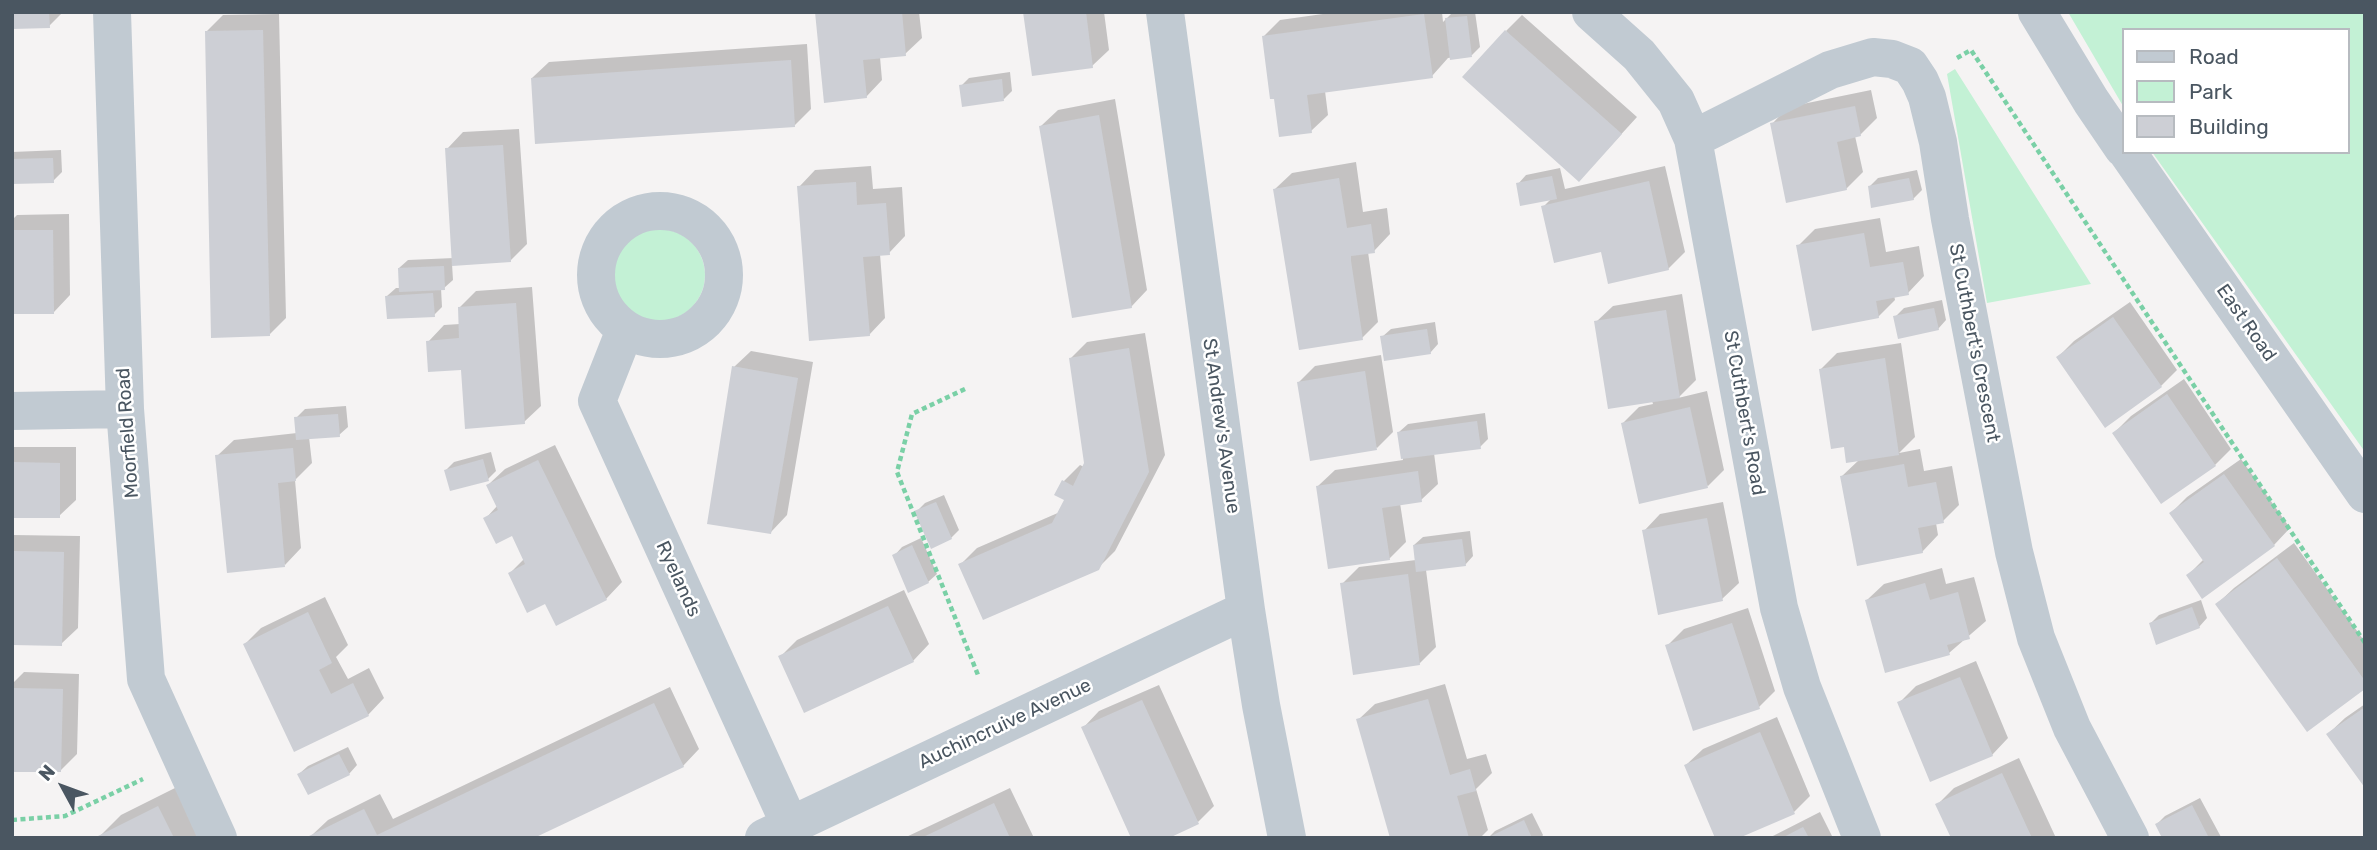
<!DOCTYPE html>
<style>
body{margin:0}
#map{position:relative;width:2377px;height:850px;overflow:hidden;background:#f5f3f3;font-family:Rubik,sans-serif}
canvas{display:block}
.frame{position:absolute;inset:0;border:14px solid #4a5661;pointer-events:none}
.legend{position:absolute;left:2122px;top:28px;width:228px;height:126px;box-sizing:border-box;background:#fff;border:2px solid #b7bbc0;margin:0;padding:9px 12px;list-style:none;font-size:21px;color:#4a5661}
.legend li{display:flex;align-items:center;gap:14px;height:35px}
.legend b{width:35px;border:2px solid #b7bbc0}
.north{position:absolute;left:28px;top:752px;width:70px;height:70px;-webkit-text-stroke:5px #fff;paint-order:stroke;rotate:311deg;font-size:19px;font-weight:700;line-height:28px;text-align:center;color:#4a5661}
.north::after{content:'';display:block;margin:auto;width:24px;height:32px;background:#4a5661;clip-path:polygon(50% 0,100% 100%,50% 72%,0 100%)}
</style>
<div id="map">
<canvas width="2377" height="850"></canvas>
<div class="frame"></div>
<ul class="legend">
<li><b style="height:9px;background:#c1cad2"></b>Road</li>
<li><b style="height:19px;background:#c3f1d5"></b>Park</li>
<li><b style="height:19px;background:#cdcfd5"></b>Building</li>
</ul>
<div class="north">N</div>
</div>
<script>
const ctx = document.querySelector('canvas').getContext('2d');
ctx.lineJoin = 'round';
function fill(path, color) {
  ctx.fillStyle = color;
  ctx.fill(path, 'evenodd');
}
function toPath(rows) {
  const path = new Path2D();
  for (const r of rows) {
    if (r.length === 3) {
      path.moveTo(r[0] + r[2], r[1]);
      path.arc(r[0], r[1], r[2], 0, 2 * Math.PI);
      continue;
    }
    path.moveTo(r[0], r[1]);
    for (let i = 2; i < r.length; i += 2) path.lineTo(r[i], r[i + 1]);
  }
  return path;
}
function strokePath(path, color, width, dash) {
  ctx.strokeStyle = color;
  ctx.lineWidth = width;
  ctx.lineCap = dash ? 'butt' : 'round';
  ctx.setLineDash(dash || []);
  ctx.stroke(path);
}
function label(font, color, halo, rows, align = 'center') {
  ctx.font = font + ' Rubik,sans-serif';
  ctx.lineWidth = 5;
  ctx.setLineDash([]);
  ctx.textBaseline = 'middle';
  ctx.strokeStyle = halo;
  ctx.fillStyle = color;
  for (const [text, x, y, turn = 0] of rows) {
    ctx.save();
    ctx.translate(x, y);
    ctx.rotate((+turn || 0) * Math.PI / 180);
    ctx.textAlign = isNaN(turn) ? turn : align;
    if (halo) ctx.strokeText(text, 0, 0);
    ctx.fillText(text, 0, 0);
    ctx.restore();
  }
}
fill(toPath([
 [2068,12,2365,12,2365,452,2152,152,2347,152,2347,30,2123,30,2123,106],
 [1955,69,2091,284,1987,303,1947,74],
 [659,275,46]
]), '#c3f1d5');
fill(toPath([
 [12,12,63,12,49,26],
 [817,12,919,12,922,38,905,54,880,57,882,80,866,97],
 [1025,12,1104,12,1109,50,1092,66],
 [1337,12,1442,12,1443,22,1453,12,1475,12,1480,47,1472,55,1448,58,1432,76,1325,91,1328,115,1311,131,1264,36,1280,20],
 [279,14,286,318,269,335,206,32,223,15],
 [1522,15,1637,117,1595,163,1506,31],
 [807,44,811,109,795,125,532,78,549,62],
 [1010,72,1012,91,1004,99,961,86,969,78],
 [1871,90,1877,118,1860,135,1855,136,1863,172,1846,189,1772,124,1788,107],
 [1115,99,1147,290,1131,307,1041,126,1058,110],
 [519,129,527,244,510,261,452,264,453,280,444,288,441,288,442,307,434,315,387,296,396,288,400,288,399,268,408,260,454,258,447,149,463,132],
 [61,150,62,172,53,181,12,182,12,152],
 [1356,162,1363,212,1387,208,1390,234,1374,251,1368,252,1378,322,1362,338,1275,189,1292,173],
 [871,166,873,189,902,187,905,236,889,253,880,254,885,318,869,335,799,187,815,170],
 [1665,166,1685,252,1668,269,1603,250,1543,207,1551,199,1518,184,1526,175,1560,168,1565,189],
 [1917,170,1922,190,1913,199,1869,187,1878,178],
 [69,214,70,295,54,312,12,313,12,220,17,215],
 [1880,218,1886,252,1919,246,1924,276,1908,293,1894,295,1895,300,1878,317,1798,246,1815,229],
 [532,287,541,406,524,422,462,368,428,342,444,325,460,324,459,308,476,291],
 [1682,294,1696,380,1678,398,1707,391,1724,470,1708,486,1623,423,1639,407,1653,404,1652,401,1596,322,1613,306],
 [1942,300,1946,320,1938,329,1895,317,1904,308],
 [2130,302,2177,370,2161,386,2058,357,2074,341],
 [1435,322,1438,344,1430,353,1382,337,1391,329],
 [1145,333,1165,455,1115,551,1098,568,960,565,977,548,1060,512,1066,499,1064,481,1080,465,1084,467,1086,463,1070,359,1087,342],
 [1901,343,1915,437,1899,453,1920,449,1924,471,1952,466,1959,505,1943,521,1936,523,1938,535,1922,552,1841,477,1860,459,1845,445,1821,369,1837,353],
 [751,351,813,362,787,515,771,532,734,367],
 [1381,355,1393,432,1377,448,1299,382,1315,366],
 [2184,379,2231,449,2215,465,2114,433,2131,416],
 [346,406,348,427,339,435,309,437,312,463,295,480,301,548,285,565,217,456,234,440,297,433,296,418,305,409],
 [1485,413,1488,439,1480,447,1434,453,1438,484,1421,500,1400,503,1406,542,1389,559,1318,486,1335,470,1403,460,1399,432,1408,424],
 [555,445,622,582,606,599,545,602,510,573,525,558,513,534,486,518,498,505,488,485,505,469],
 [12,447,76,447,76,500,59,516,12,516],
 [491,452,496,471,488,479,446,470,454,462],
 [2241,459,2290,528,2274,545,2188,575,2204,559,2171,513,2187,497],
 [944,495,959,530,951,538,916,512,925,503],
 [1723,502,1739,583,1722,599,1644,531,1660,514],
 [1470,531,1473,556,1465,565,1426,570,1436,647,1419,664,1342,584,1359,567,1416,560,1414,545,1423,537],
 [13,535,80,536,78,628,61,644,12,643],
 [921,538,937,574,928,582,894,556,902,547],
 [2294,543,2365,642,2365,687,2217,604,2234,588],
 [1942,568,1946,584,1974,577,1986,621,1949,653,1867,600,1884,584],
 [904,590,929,644,913,661,780,657,797,640],
 [325,597,348,645,336,657,348,679,369,668,384,698,368,715,295,750,245,644,261,628],
 [2201,600,2207,618,2199,627,2151,623,2159,615],
 [1748,608,1775,691,1759,707,1667,646,1684,629],
 [1976,661,2008,738,1992,755,1899,703,1916,686],
 [24,672,79,674,77,754,60,771,12,770,12,684],
 [1445,684,1467,759,1486,754,1492,773,1476,789,1488,830,1480,838,1392,838,1358,720,1375,704],
 [1159,685,1214,806,1198,822,1083,728,1099,711],
 [670,687,699,749,683,766,531,838,311,836,328,820,380,794,393,819],
 [2365,704,2365,785,2328,734,2345,718],
 [1777,717,1810,796,1794,812,1686,765,1703,749],
 [348,747,357,765,349,774,299,774,308,766],
 [2019,758,2056,838,1953,838,1937,805,1954,788],
 [181,785,207,838,98,838,121,815],
 [1010,788,1034,838,904,838],
 [2200,798,2221,837,2164,838,2157,824,2165,816],
 [1820,812,1833,838,1769,838],
 [1532,813,1543,835,1541,838,1488,838,1495,831]
]), '#0003');
fill(toPath([
 [12,12,49,12,50,28,12,29],
 [815,12,902,12,906,56,863,60,867,98,824,103],
 [1023,12,1086,12,1093,68,1032,76],
 [1424,14,1433,78,1307,95,1312,133,1279,137,1274,99,1270,99,1262,36],
 [1467,16,1472,57,1450,60,1445,18],
 [263,30,270,336,211,338,205,31],
 [1505,30,1622,134,1579,182,1462,77],
 [791,60,795,127,535,144,531,78],
 [1002,79,1004,101,962,107,959,85],
 [1855,106,1861,136,1837,142,1847,190,1786,203,1770,123],
 [1099,115,1132,308,1072,318,1039,126],
 [503,145,511,262,452,266,445,148],
 [53,158,54,183,12,184,12,159],
 [1552,176,1557,199,1520,206,1516,183],
 [1339,178,1347,228,1371,224,1375,253,1351,256,1351,261,1363,340,1299,350,1273,189],
 [1909,178,1914,200,1871,208,1868,186],
 [1649,181,1669,270,1608,284,1601,252,1554,263,1541,206],
 [856,182,857,205,886,203,890,255,863,257,870,336,809,341,797,186],
 [12,230,53,230,54,314,12,314],
 [1864,233,1870,267,1903,262,1909,295,1876,301,1879,318,1812,331,1796,245],
 [444,266,445,290,399,292,398,268],
 [433,293,435,317,387,319,385,296],
 [516,303,525,424,465,429,461,370,428,372,426,341,459,338,458,307],
 [1934,308,1939,330,1898,339,1893,316],
 [1666,310,1680,398,1608,409,1594,321],
 [2113,317,2162,387,2105,428,2056,357],
 [1427,329,1431,354,1384,361,1380,336],
 [1129,348,1149,472,1108,552,1099,570,983,620,958,564,1052,523,1064,500,1054,495,1062,480,1073,486,1084,463,1069,358],
 [1885,358,1899,455,1846,463,1844,447,1831,449,1819,369],
 [732,366,798,378,771,534,707,524],
 [1365,371,1377,450,1310,461,1297,382],
 [2167,394,2216,466,2161,504,2112,433],
 [1690,407,1708,488,1639,504,1621,423],
 [338,414,340,437,296,440,294,417],
 [1477,421,1481,449,1401,459,1397,432],
 [293,448,296,481,278,483,285,567,227,573,215,455],
 [483,459,489,481,450,491,444,470],
 [538,460,607,600,556,626,545,604,527,613,508,573,525,564,512,536,496,544,483,518,498,510,486,485],
 [12,462,60,463,60,518,12,518],
 [1904,464,1908,487,1936,482,1944,523,1918,528,1923,553,1857,566,1840,476],
 [1418,471,1422,502,1382,508,1390,560,1328,569,1316,486],
 [2224,474,2275,546,2202,599,2186,575,2204,562,2169,513],
 [936,502,952,539,931,549,914,511],
 [1707,518,1723,601,1658,615,1642,530],
 [1462,539,1466,566,1416,572,1413,545],
 [912,545,929,583,908,593,892,555],
 [12,551,64,552,62,646,12,645],
 [2277,558,2365,681,2365,689,2307,732,2215,604],
 [1408,574,1420,665,1353,675,1340,583],
 [1925,583,1930,600,1958,592,1970,639,1947,645,1950,655,1885,673,1865,600],
 [888,606,914,662,804,713,778,656],
 [2192,607,2200,628,2156,645,2149,623],
 [308,612,332,663,319,670,331,694,353,683,369,716,294,752,243,644],
 [1732,623,1760,709,1693,731,1665,645],
 [1960,677,1993,756,1930,782,1897,702],
 [12,688,63,689,61,772,12,772],
 [1428,699,1450,775,1470,769,1476,791,1457,796,1469,838,1390,838,1356,719],
 [1142,700,1199,824,1169,838,1131,838,1081,727],
 [654,703,684,767,534,838,310,838,309,836,364,809,377,835],
 [2365,707,2365,788,2326,734],
 [1760,732,1795,814,1739,838,1715,838,1684,765],
 [339,754,350,775,308,795,297,774],
 [2002,773,2032,838,1951,838,1935,804],
 [994,803,1010,838,921,838,938,830],
 [2192,805,2209,838,2162,838,2155,824],
 [158,806,174,838,94,838],
 [1524,820,1532,838,1487,838],
 [1803,827,1809,838,1782,838]
]), '#cdcfd5');
strokePath(toPath([
 [1957,58,1971,50,2365,643],
 [965,389,912,414,897,472,978,675],
 [12,820,65,816,143,779]
]), '#7ad0a6', 4.5, [5, 3.5]);
strokePath(toPath([
 [112,12,125,409,146,679,218,838],
 [1165,12,1246,610,1261,705,1287,838],
 [1591,12,1639,55,1676,101,1693,139,1779,608,1802,687,1862,838],
 [1693,139,1830,70,1873,57,1892,59,1910,66,1920,81,1927,97,1938,142,1950,219,2014,552,2036,638,2072,728,2130,838],
 [660,275,64],
 [625,330,597,401,790,825],
 [12,411,125,409],
 [764,838,1246,610]
]), '#c1cad2', 38);
strokePath(toPath([
 [2037,12,2091,101,2123,148],
 [2127,152,2365,494]
]), '#c1cad2', 38);
label('19px', '#4a5661', '#fff', [
 ["East Road",2246,323,55],
 ["St Cuthbert's Crescent",1974,343,79],
 ["St Cuthbert's Road",1744,413,80],
 ["St Andrew's Avenue",1221,426,82],
 ["Moorfield Road",128,433,-94],
 ["Ryelands",678,579,65],
 ["Auchincruive Avenue",1005,724,-25]
]);
</script>
